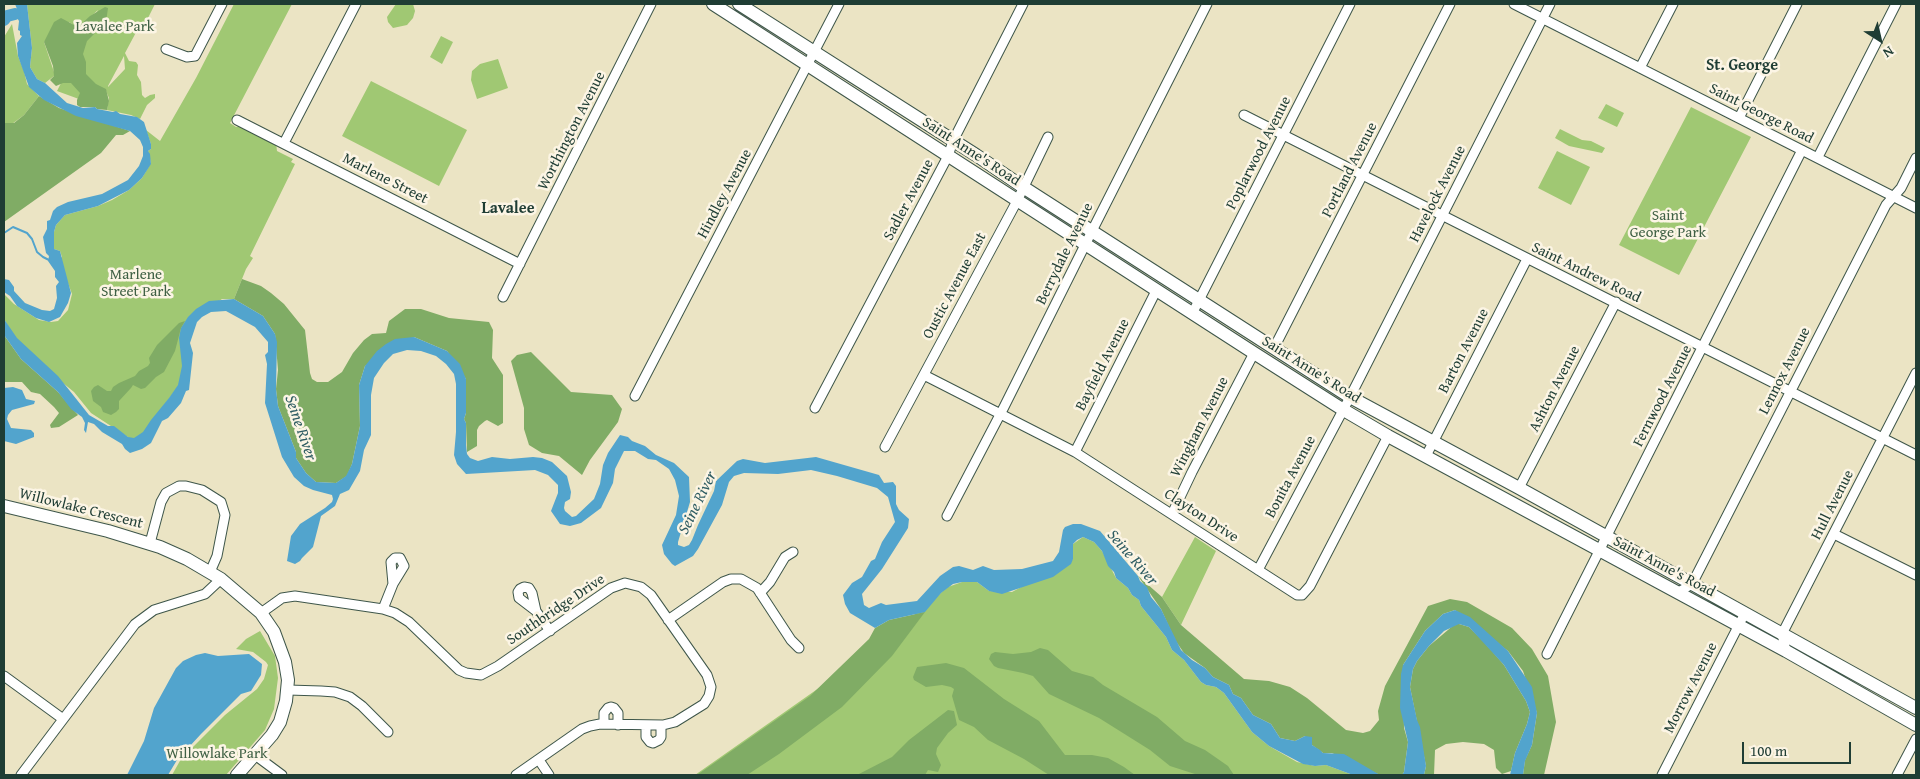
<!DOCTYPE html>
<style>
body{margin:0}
#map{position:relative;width:1920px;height:779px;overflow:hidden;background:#ebe4c4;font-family:"Gentium Book Plus",serif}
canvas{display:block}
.frame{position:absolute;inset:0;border:5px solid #1f3d34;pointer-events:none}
.north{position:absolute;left:1855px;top:15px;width:50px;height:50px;-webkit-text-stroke:4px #fcf5e5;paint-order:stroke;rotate:145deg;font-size:14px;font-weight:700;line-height:20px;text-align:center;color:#1f3d34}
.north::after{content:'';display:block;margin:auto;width:18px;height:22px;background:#1f3d34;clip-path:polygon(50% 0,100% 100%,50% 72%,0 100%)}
.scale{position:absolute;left:1742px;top:742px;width:109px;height:22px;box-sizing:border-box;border:2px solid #1f3d34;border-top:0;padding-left:6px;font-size:15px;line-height:18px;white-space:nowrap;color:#1f3d34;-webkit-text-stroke:4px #fcf5e5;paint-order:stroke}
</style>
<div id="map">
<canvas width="1920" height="779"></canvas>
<div class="frame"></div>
<div class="north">N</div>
<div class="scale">100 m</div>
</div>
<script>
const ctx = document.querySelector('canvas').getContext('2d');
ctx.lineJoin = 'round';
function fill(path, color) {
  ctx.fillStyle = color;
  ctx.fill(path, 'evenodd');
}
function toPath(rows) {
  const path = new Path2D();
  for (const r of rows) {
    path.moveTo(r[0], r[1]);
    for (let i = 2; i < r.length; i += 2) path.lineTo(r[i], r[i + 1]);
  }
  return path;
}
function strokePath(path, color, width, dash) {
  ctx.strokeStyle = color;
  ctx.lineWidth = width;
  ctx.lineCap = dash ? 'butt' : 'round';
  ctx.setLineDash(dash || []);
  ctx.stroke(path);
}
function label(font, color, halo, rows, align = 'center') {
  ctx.font = font + ' "Gentium Book Plus",serif';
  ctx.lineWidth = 5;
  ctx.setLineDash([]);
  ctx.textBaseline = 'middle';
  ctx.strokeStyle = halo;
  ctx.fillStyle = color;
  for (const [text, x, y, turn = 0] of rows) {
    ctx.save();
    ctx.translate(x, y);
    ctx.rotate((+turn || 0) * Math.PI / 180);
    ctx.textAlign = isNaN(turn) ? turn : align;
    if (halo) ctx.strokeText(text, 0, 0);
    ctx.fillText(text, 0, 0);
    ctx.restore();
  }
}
fill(toPath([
 [27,4,155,4,145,24,141,23,125,53,129,61,136,62,138,65,137,75,141,82,142,95,145,98,150,95,155,94,155,98,147,105,140,119,131,115,107,110,109,98,106,91,98,106,57,91,98,10,78,28,69,22,44,42,54,72,54,76,45,83,37,79,30,67,32,48],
 [124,56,125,69,108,87,108,86],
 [234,4,292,4,230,123,236,127,240,126,276,143,277,151,293,159,291,162,295,164,250,256,253,258,246,269,234,299,222,299,188,322,184,378,137,443,91,413,74,392,30,356,17,341,4,319,4,294,14,304,39,320,51,322,58,321,68,310,72,294,59,259,62,257,60,251,54,249,54,232,56,225,65,215,98,206,112,200,129,190,142,178,151,163,148,151,151,149,151,144,146,130,160,141,196,78],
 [396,4,413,4,415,11,413,18,407,25,393,28,388,22,387,17],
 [12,24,18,56,24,71,27,84,39,96,24,115,12,124,4,123,4,37],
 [441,36,453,42,442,64,430,57],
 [498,59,508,88,477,99,471,80,472,71,480,64],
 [371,81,467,130,439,186,342,136],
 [1606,104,1624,113,1617,127,1598,118],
 [1691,107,1751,137,1679,275,1619,245],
 [1560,129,1582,140,1591,141,1605,148,1602,153,1569,146,1555,138],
 [1557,151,1590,167,1571,205,1538,188],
 [1083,537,1094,542,1102,551,1116,578,1128,588,1132,595,1139,600,1141,606,1166,637,1172,650,1184,660,1201,682,1206,685,1216,687,1224,693,1252,732,1269,746,1297,762,1315,766,1326,765,1353,775,695,775,863,657,948,587,962,582,977,582,989,591,1012,592,1073,559,1073,544],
 [1195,537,1216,551,1181,625,1162,597],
 [260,631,275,656,278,678,274,709,265,730,226,775,172,775,181,759,225,715,257,689,264,679,268,665,266,662,253,652,236,649,246,639]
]), '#a0c873');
fill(toPath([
 [105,7,108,8,106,22,98,25,97,31,87,41,83,54,86,62,86,74,96,84,106,89,109,101,107,110,97,109,95,107,80,107,77,105,77,100,80,93,71,83,63,83,56,86,50,80,54,76,53,66,44,42,54,22,61,18,78,27,90,16],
 [39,96,59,108,130,131,123,135,116,135,101,153,4,222,4,123,14,123,24,115],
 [242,279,261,286,271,293,284,304,305,330,310,373,312,379,317,382,328,382,342,372,353,353,364,340,372,334,386,333,389,321,405,309,421,309,449,318,489,322,493,330,492,358,503,375,503,423,498,426,487,420,485,421,479,426,477,430,477,446,467,452,466,423,464,419,466,413,466,379,447,351,414,337,365,366,359,385,360,426,352,464,347,476,336,483,316,482,306,473,296,458,296,452,278,406,276,389,278,370,275,334,263,316,234,299],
 [185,321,181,328,175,351,164,372,156,377,145,388,141,389,133,385,131,388,119,401,119,409,116,412,111,415,103,412,101,407,93,401,91,391,94,387,98,385,107,391,111,391,113,387,119,383,135,376,139,371,148,366,150,363,149,358,157,345,179,323],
 [4,335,21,359,58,392,78,415,59,427,51,428,50,425,59,413,54,407,40,394,31,392,22,382,4,382],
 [531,352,571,392,612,395,622,409,618,422,590,460,582,475,559,456,542,453,529,445,524,429,524,408,511,361,517,355],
 [1138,576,1162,597,1181,625,1244,679,1269,681,1290,687,1307,698,1346,730,1363,733,1370,731,1379,720,1378,711,1385,686,1428,606,1450,599,1467,602,1512,628,1532,649,1548,676,1556,722,1544,775,1523,775,1525,760,1532,745,1537,713,1523,671,1508,651,1455,610,1443,614,1425,631,1403,665,1404,728,1408,742,1404,772,1402,775,1380,775,1332,753,1323,753,1312,745,1305,736,1295,741,1280,738,1271,724,1253,715,1241,698,1233,694,1229,685,1213,677,1205,668,1184,653,1175,640,1161,609],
 [925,612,892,656,842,707,779,754,747,775,697,775,810,696,869,639,875,628,889,620],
 [1455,624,1459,624,1469,627,1485,643,1504,665,1526,701,1530,712,1527,724,1515,753,1511,771,1502,774,1496,768,1494,750,1484,744,1463,742,1446,744,1435,750,1434,775,1424,775,1426,766,1410,687,1413,669,1417,661,1429,646],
 [1040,648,1048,650,1072,671,1093,677,1103,685,1157,717,1185,741,1205,750,1228,766,1234,775,1198,775,1170,766,1150,750,1099,718,1049,694,1033,676,1023,673,998,668,994,666,989,659,991,654,995,652,1013,654,1031,652],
 [946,663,964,668,1004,699,1039,721,1065,755,1092,755,1108,758,1124,767,1135,775,1049,775,1024,759,988,740,974,727,959,720,952,696,954,689,951,687,942,685,926,687,914,680,913,677,917,667],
 [948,710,954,711,957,725,948,733,937,748,936,754,941,765,938,772,928,770,925,775,857,775,892,757,909,740]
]), '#80ac65');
fill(toPath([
 [15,4,27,4,32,48,30,67,37,79,45,83,67,103,83,108,95,107,97,109,113,112,116,111,120,114,137,117,144,122,151,144,151,149,148,151,150,154,151,164,142,178,129,190,98,206,65,215,56,225,54,232,54,249,60,251,71,293,68,303,60,317,49,322,36,318,17,306,10,296,4,292,4,279,9,280,14,287,14,291,25,303,42,310,50,311,54,309,57,298,56,286,59,282,55,277,55,271,48,261,49,256,46,253,43,237,47,229,47,221,50,220,53,211,57,207,68,202,102,194,128,180,139,166,143,156,143,147,140,140,130,131,76,116,44,100,29,87,18,56,17,43,22,36,20,35,20,31,18,30,19,21,16,16,17,9],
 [234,299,263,316,275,334,277,342,276,389,278,406,296,452,296,458,306,473,316,482,336,483,346,476,352,464,360,426,359,385,365,366,377,351,386,344,395,339,414,337,447,351,460,364,466,379,466,413,464,419,466,423,466,445,467,454,470,458,478,461,492,457,510,459,533,457,542,458,552,462,567,476,571,492,570,499,565,502,564,508,565,511,572,517,576,516,594,499,600,484,603,465,608,453,620,435,628,437,632,441,645,446,656,455,674,463,689,477,690,502,678,542,678,545,684,547,689,545,692,540,698,525,714,491,716,481,737,461,743,459,765,463,816,457,879,475,884,483,893,482,896,486,896,504,899,510,909,519,908,528,882,569,862,594,864,605,869,608,881,603,886,605,917,601,940,576,953,567,959,566,973,570,983,566,994,570,1022,569,1053,561,1059,552,1063,530,1065,527,1073,524,1081,524,1100,531,1138,576,1140,581,1147,587,1151,597,1161,609,1181,650,1192,660,1205,668,1213,677,1229,685,1233,694,1241,698,1253,715,1271,724,1280,738,1295,741,1305,736,1312,737,1312,745,1320,750,1323,753,1344,754,1380,775,1353,775,1326,765,1315,766,1303,764,1269,746,1252,732,1224,693,1216,687,1206,685,1201,682,1184,660,1172,650,1166,637,1141,606,1139,600,1132,595,1128,588,1116,578,1114,572,1108,566,1102,551,1094,542,1083,537,1077,540,1073,544,1073,559,1071,564,1053,577,1002,594,989,591,977,582,962,582,953,584,941,593,925,612,889,620,875,628,850,613,845,604,843,595,852,583,862,577,871,561,875,559,882,542,895,522,888,497,877,488,837,476,811,470,778,474,744,473,734,476,729,482,722,505,698,549,693,556,675,566,672,564,664,554,662,545,676,515,679,496,675,480,669,469,656,460,648,459,635,451,624,451,615,469,613,483,601,508,581,523,570,526,560,524,551,511,558,493,558,485,548,475,535,470,466,474,457,464,454,455,456,432,456,384,454,374,446,364,436,356,421,351,407,350,393,354,384,363,374,378,371,395,371,435,364,450,360,471,349,490,340,494,335,506,321,516,313,547,302,558,300,561,295,564,287,561,291,536,300,524,325,508,332,502,333,499,332,495,313,490,304,486,294,477,282,457,265,403,267,364,265,355,268,352,268,342,255,327,226,311,211,312,202,317,197,322,190,343,193,353,189,390,186,391,181,403,168,418,162,421,151,443,142,449,130,453,125,449,122,444,102,432,94,424,88,422,86,433,84,430,85,423,82,417,71,409,58,392,21,359,4,335,4,319,17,338,58,376,89,415,108,426,114,426,128,437,134,438,143,432,151,420,169,398,178,385,182,366,179,338,181,328,188,317,196,309,209,301],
 [13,387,22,390,26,399,35,401,34,404,12,410,8,415,7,419,11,428,31,430,34,433,34,437,16,444,4,441,4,388],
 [1455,610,1470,617,1508,651,1532,687,1537,713,1532,745,1525,761,1523,775,1510,775,1515,753,1527,724,1530,712,1526,701,1504,665,1469,627,1459,624,1444,631,1429,646,1417,661,1413,669,1410,687,1417,720,1420,727,1426,766,1424,775,1402,775,1404,772,1408,742,1400,708,1401,674,1403,665,1425,631,1443,614],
 [205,653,218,656,249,654,262,664,261,675,251,691,241,694,201,734,177,760,168,775,127,775,144,741,154,708,176,668,183,661,196,655]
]), '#52a4cd');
strokePath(toPath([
 [4,233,13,227,27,233,32,239,37,252,43,257,49,260]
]), '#52a4cd', 2);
strokePath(toPath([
 [4,20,7,16,15,14]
]), '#52a4cd', 12);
const street = toPath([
 [1514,4,1916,208],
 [166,49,187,57,195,56,222,4],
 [1640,68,1673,4],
 [1244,115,1916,455],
 [1739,118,1797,4],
 [237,120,520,264],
 [284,143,356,4],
 [1818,157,1896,4],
 [503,297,651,4],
 [1192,314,1350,4],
 [1274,348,1450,4],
 [924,375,1075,452,1297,595,1302,595,1310,586,1388,436],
 [635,396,839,4],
 [815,408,948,156,953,141,1023,4],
 [885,447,1017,201,1048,137],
 [1075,452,1156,291],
 [1426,456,1527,259],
 [1519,488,1616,302],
 [1172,514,1192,472,1254,353],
 [947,516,1004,407,1092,231,1207,4],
 [1834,534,1916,575],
 [150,543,161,502,166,493,179,486,186,486,202,490,221,502,225,515,217,556,210,572],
 [1258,570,1350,397,1550,4],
 [760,593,770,582,785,557,793,552],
 [1677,593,1692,584,1886,205,1901,188,1916,158],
 [383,609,393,584,404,566,400,558,395,558,391,562,393,584],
 [536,611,519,598,518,592,520,589,524,587,529,588,532,593,536,611,550,631],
 [261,613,282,598,295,596,383,609,395,613,409,622,459,670,466,673,481,675,498,666,611,588,625,583,641,587,651,595,707,675,711,687,709,696,704,704,675,722,663,725,600,724,590,726,582,729,516,775],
 [668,620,723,582,731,579,741,579,757,588,791,640,799,648],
 [1786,651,1782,634,1916,373],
 [1547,654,1802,150],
 [4,676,63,719],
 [288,690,321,691,335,692,350,697,362,706,388,732],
 [604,724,604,713,608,708,611,707,614,708,618,713,618,725],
 [646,726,646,737,650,742,653,743,659,740,661,737,661,725],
 [255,755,282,775],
 [539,760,549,775],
 [21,775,135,624,154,610,205,594,221,579],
 [1662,775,1745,613],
 [1897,775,1916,739]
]);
const secondary = toPath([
 [713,4,1254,353,1342,409,1388,436,1786,651,1916,725],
 [739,4,976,155,1023,187,1350,397,1519,488,1916,708],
 [4,506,108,531,160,547,187,559,221,579,261,613,274,632,285,662,288,680,286,701,280,722,272,735,237,775]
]);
strokePath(street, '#3e564a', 11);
strokePath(secondary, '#3e564a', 14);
strokePath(street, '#fff', 9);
strokePath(secondary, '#fff', 12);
label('15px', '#3f6044', '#fcf5e5', [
 ["Lavalee Park",115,27],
 ["Saint",1668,216],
 ["George Park",1668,233],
 ["Marlene",136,275],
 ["Street Park",136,292],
 ["Willowlake Park",217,754]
]);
label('15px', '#1f3d34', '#fcf5e5', [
 ["Saint George Road",1761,114,27],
 ["Worthington Avenue",572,131,-63],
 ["Saint Anne's Road",971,152,33],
 ["Poplarwood Avenue",1259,153,-63],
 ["Portland Avenue",1350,170,-63],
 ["Marlene Street",385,179,27],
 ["Hindley Avenue",725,194,-62],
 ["Havelock Avenue",1438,194,-63],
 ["Sadler Avenue",909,200,-62],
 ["Berrydale Avenue",1065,254,-64],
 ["Saint Andrew Road",1586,273,26],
 ["Oustic Avenue East",955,286,-62],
 ["Barton Avenue",1464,351,-63],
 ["Bayfield Avenue",1103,365,-63],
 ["Saint Anne's Road",1311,370,32],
 ["Lennox Avenue",1785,371,-63],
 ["Ashton Avenue",1555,389,-63],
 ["Fernwood Avenue",1663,396,-63],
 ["Wingham Avenue",1200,427,-63],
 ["Bonita Avenue",1291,477,-62],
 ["Hull Avenue",1833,505,-63],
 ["Willowlake Crescent",81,509,14],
 ["Clayton Drive",1201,516,33],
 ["Saint Anne's Road",1664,567,28],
 ["Southbridge Drive",556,610,-34],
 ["Morrow Avenue",1691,688,-63]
]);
label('bold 16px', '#1f3d34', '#fcf5e5', [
 ["St. George",1742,66],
 ["Lavalee",508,209]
]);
label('italic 16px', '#2e5c62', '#fcf5e5', [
 ["Seine River",300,428,71],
 ["Seine River",698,503,-64],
 ["Seine River",1132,558,49]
]);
</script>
